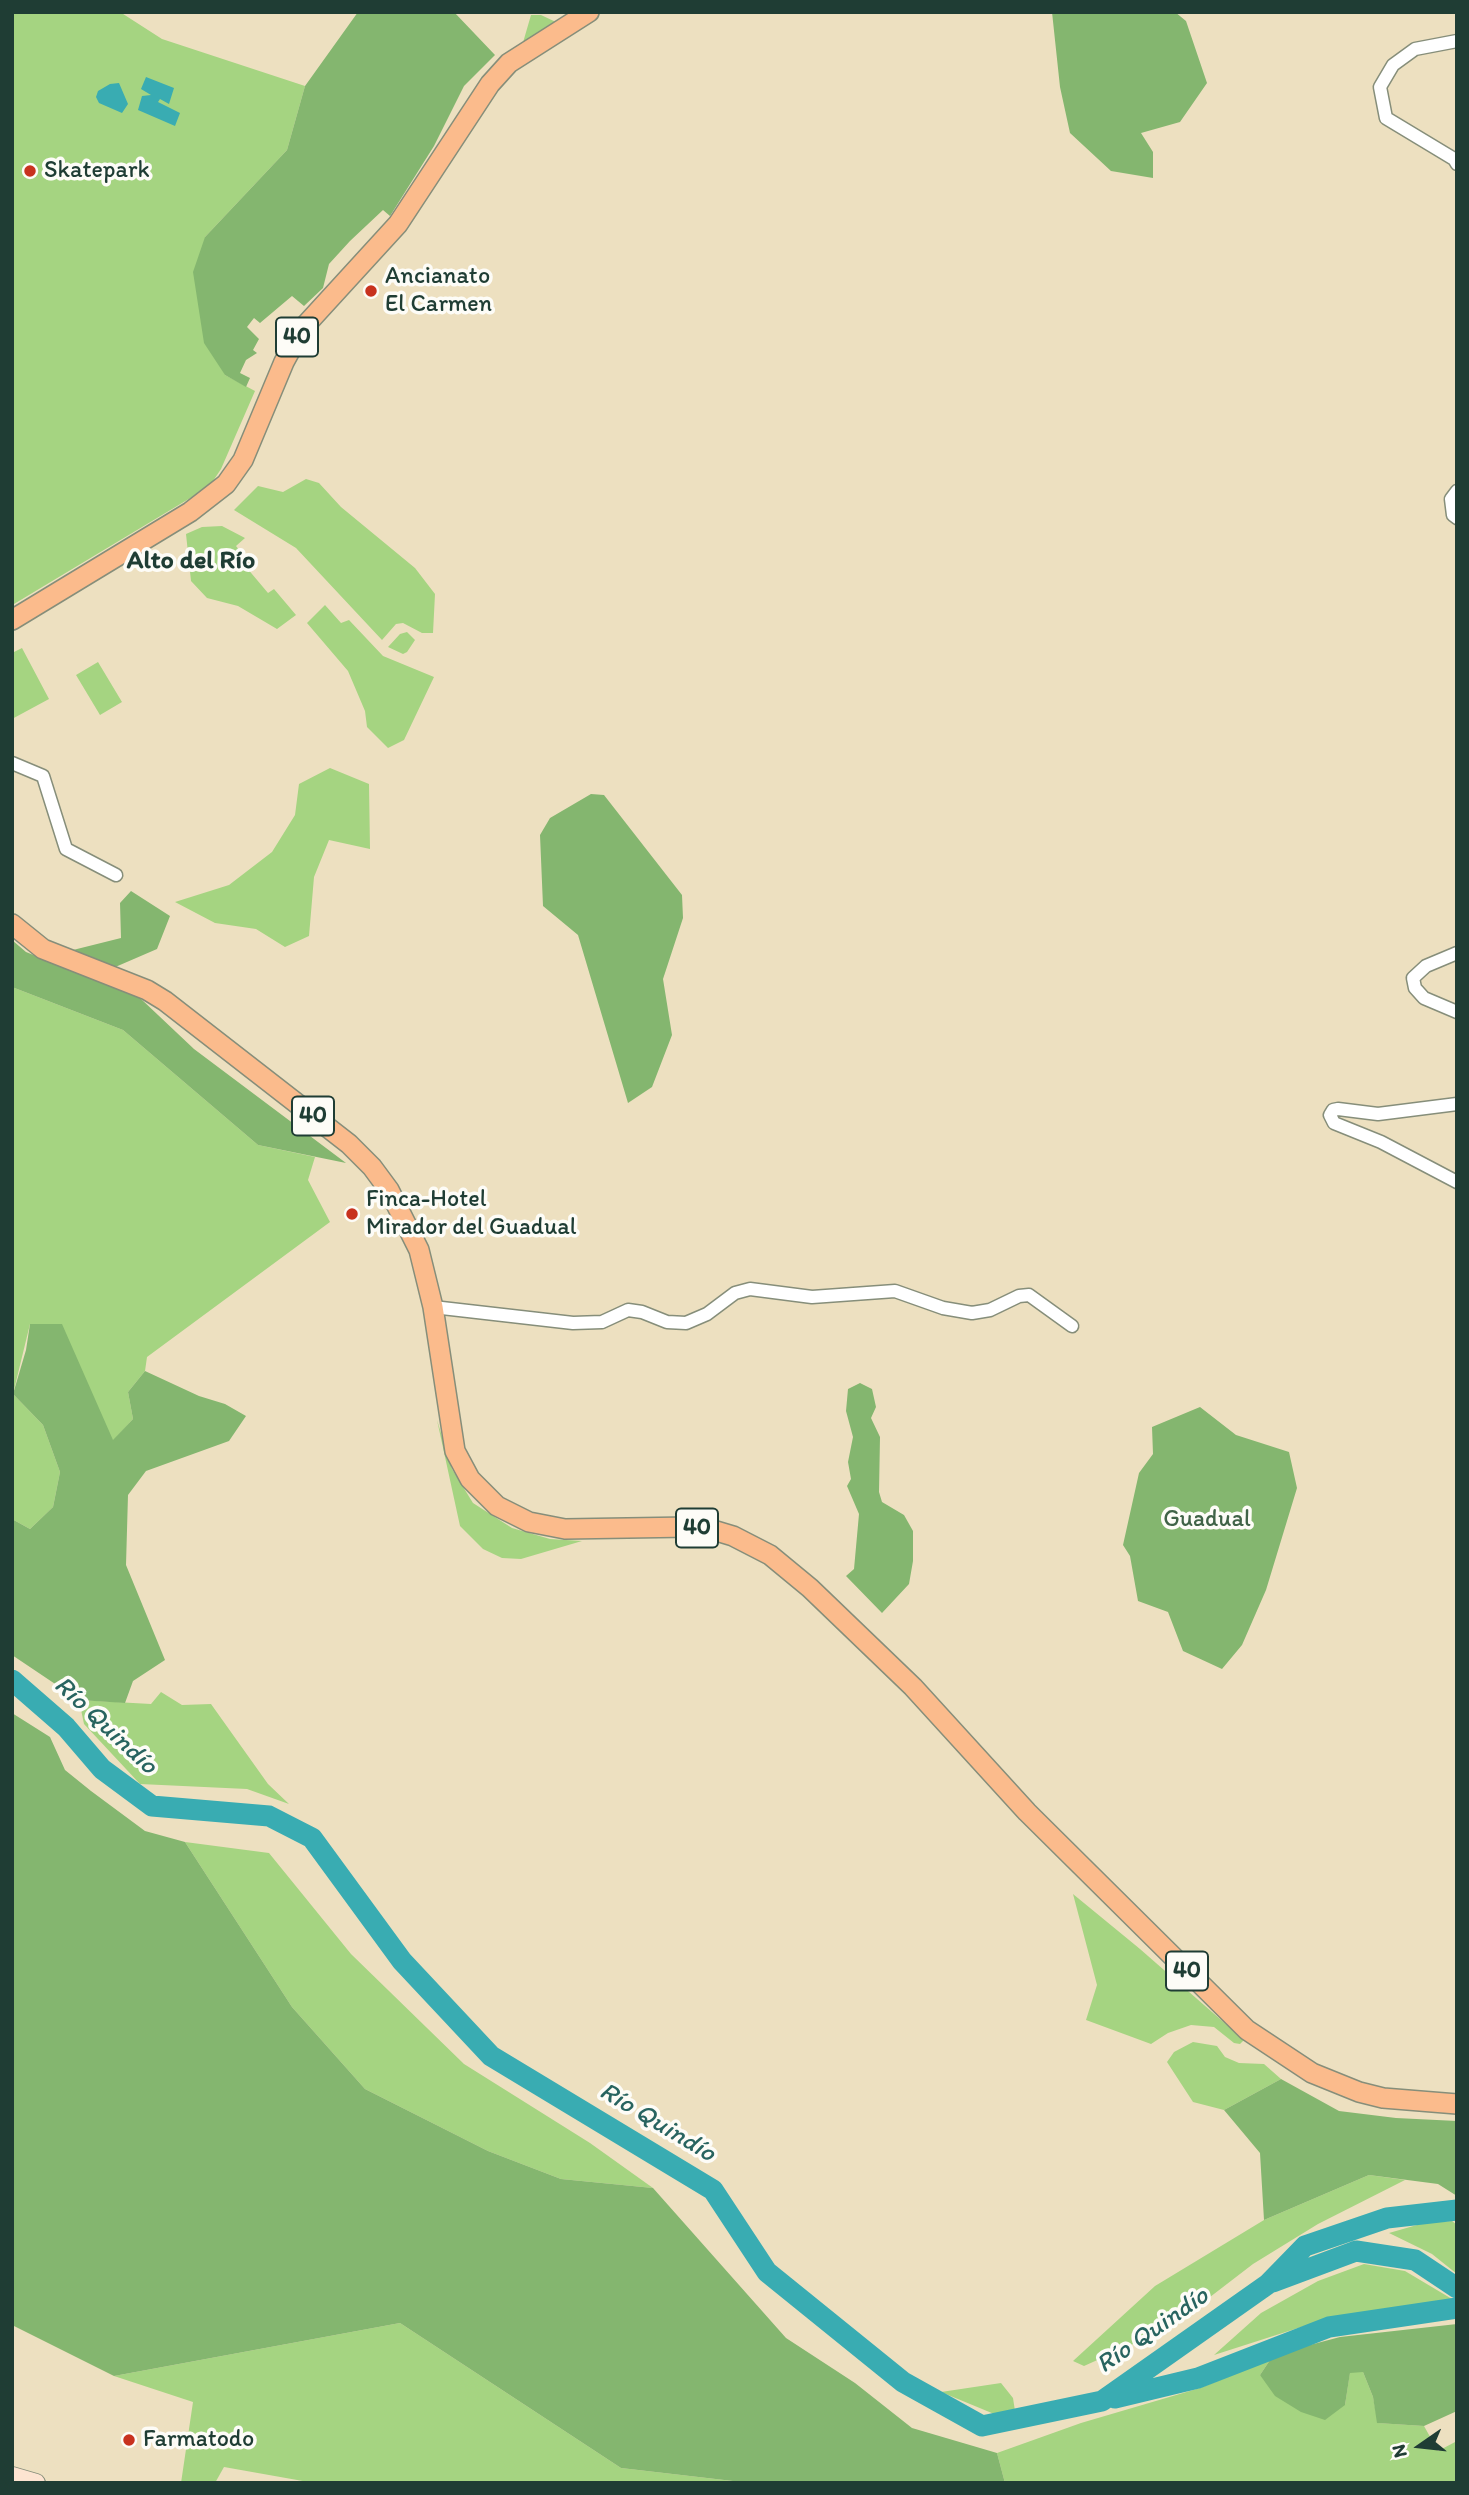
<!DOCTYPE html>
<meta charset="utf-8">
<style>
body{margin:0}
#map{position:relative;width:1469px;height:2495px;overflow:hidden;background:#ede0c0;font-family:Itim,sans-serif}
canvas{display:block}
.frame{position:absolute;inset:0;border:14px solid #1f3d34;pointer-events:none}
.north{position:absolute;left:1385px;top:2411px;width:70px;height:70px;-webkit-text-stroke:5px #fdfcf7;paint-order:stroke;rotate:256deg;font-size:19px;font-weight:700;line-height:28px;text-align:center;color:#1f3d34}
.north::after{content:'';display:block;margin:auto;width:24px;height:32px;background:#1f3d34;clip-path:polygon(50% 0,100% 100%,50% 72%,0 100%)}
</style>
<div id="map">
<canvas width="1469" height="2495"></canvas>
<div class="frame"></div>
<div class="north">N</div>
</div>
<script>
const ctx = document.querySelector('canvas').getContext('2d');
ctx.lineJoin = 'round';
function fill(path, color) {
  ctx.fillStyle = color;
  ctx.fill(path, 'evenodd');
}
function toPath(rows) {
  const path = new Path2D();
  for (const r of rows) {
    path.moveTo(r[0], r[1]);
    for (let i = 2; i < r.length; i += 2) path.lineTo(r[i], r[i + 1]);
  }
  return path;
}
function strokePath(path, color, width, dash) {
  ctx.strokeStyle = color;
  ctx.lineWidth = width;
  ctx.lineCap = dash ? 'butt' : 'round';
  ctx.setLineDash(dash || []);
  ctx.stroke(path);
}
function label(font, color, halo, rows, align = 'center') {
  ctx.font = font + ' Itim,sans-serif';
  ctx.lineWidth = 7;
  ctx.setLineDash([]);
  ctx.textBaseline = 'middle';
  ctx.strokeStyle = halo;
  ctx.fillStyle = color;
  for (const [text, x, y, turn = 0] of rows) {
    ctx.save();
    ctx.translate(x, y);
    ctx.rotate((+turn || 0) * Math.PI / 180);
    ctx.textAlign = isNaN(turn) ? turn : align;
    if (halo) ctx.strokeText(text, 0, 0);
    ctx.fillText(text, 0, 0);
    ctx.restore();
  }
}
fill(toPath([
 [12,12,120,12,162,39,305,86,287,150,205,237,225,375,255,391,221,469,213,481,192,497,14,604],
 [531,15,541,15,558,23,522,46],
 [306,479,319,483,341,507,415,568,435,594,433,633,422,633,403,623,396,624,382,640,296,548,234,510,258,486,283,492],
 [222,526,245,538,236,546,240,551,236,555,268,593,274,589,296,615,277,629,238,606,207,598,191,581,186,534,202,527],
 [325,605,341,623,349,620,383,656,434,677,404,740,388,748,367,727,365,711,348,671,307,623],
 [407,632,415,640,407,652,403,654,388,647,400,634],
 [22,648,49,699,12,719,12,653],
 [98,662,122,702,100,715,76,675],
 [330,768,369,784,370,849,329,840,314,877,309,936,285,947,256,929,215,923,175,902,229,885,272,852,295,815,299,784],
 [12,987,123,1030,258,1145,315,1157,308,1180,330,1222,147,1357,145,1371,128,1392,133,1419,113,1441,30,1324,13,1394,43,1425,60,1472,53,1507,30,1529,12,1519],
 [437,1420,452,1469,473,1503,512,1528,550,1539,582,1541,521,1559,502,1558,483,1549,460,1526],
 [161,1692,182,1705,211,1704,268,1784,289,1804,247,1789,140,1784,84,1724,79,1700,151,1704],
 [185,1842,269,1853,351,1954,464,2064,590,2143,653,2188,561,2179,488,2151,365,2089,292,2007],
 [1073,1894,1140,1949,1244,2040,1240,2044,1234,2043,1214,2027,1191,2025,1168,2033,1151,2044,1086,2020,1097,1985],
 [1193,2042,1217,2046,1225,2057,1239,2063,1264,2064,1281,2079,1224,2110,1193,2102,1167,2062,1174,2052],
 [1369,2175,1405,2180,1318,2224,1253,2264,1171,2327,1084,2366,1073,2361,1155,2286,1264,2220],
 [1452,2221,1457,2225,1457,2274,1432,2254,1389,2233,1424,2223],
 [1364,2264,1405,2271,1452,2299,1320,2321,1214,2355,1261,2313,1318,2281],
 [400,2323,621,2468,750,2483,314,2483,224,2467,215,2483,181,2483,193,2402,114,2376],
 [1270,2360,1260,2375,1345,2405,1350,2372,1363,2372,1373,2397,1378,2423,1424,2426,1438,2451,1457,2441,1457,2483,1005,2483,997,2453,1081,2423,1200,2388],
 [1001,2383,1013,2398,1015,2411,999,2416,941,2392]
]), '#a5d481');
fill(toPath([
 [358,12,454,12,495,55,464,86,434,146,390,216,383,210,350,241,329,264,323,288,304,306,292,296,260,323,254,318,247,327,259,339,253,350,257,353,246,360,240,373,250,378,246,387,225,375,204,343,193,272,205,237,287,150,305,86],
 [1052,12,1175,12,1186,21,1207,83,1180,122,1141,133,1153,152,1153,178,1111,171,1070,133,1060,87],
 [591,794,604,795,682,895,683,918,663,979,672,1035,652,1087,628,1103,578,935,543,906,540,835,550,818],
 [131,891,170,916,157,949,113,968,69,951,121,938,120,903],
 [12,940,26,952,140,998,194,1049,346,1163,258,1145,123,1030,12,987],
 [30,1324,62,1324,113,1440,133,1419,128,1392,145,1371,199,1396,225,1404,246,1416,229,1441,146,1471,128,1495,126,1565,165,1660,133,1681,125,1703,79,1700,12,1655,12,1519,30,1529,53,1507,60,1472,43,1425,13,1394,26,1350],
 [860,1383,872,1389,876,1407,871,1418,880,1437,879,1492,882,1502,904,1515,913,1531,913,1561,909,1584,882,1613,846,1576,854,1569,859,1514,847,1486,851,1479,848,1462,853,1437,846,1411,848,1389],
 [1200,1407,1236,1435,1289,1452,1297,1488,1266,1590,1242,1645,1222,1669,1183,1651,1168,1612,1138,1601,1130,1556,1123,1545,1139,1473,1153,1454,1152,1427],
 [12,1713,50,1737,65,1770,91,1791,145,1831,185,1842,292,2007,365,2089,488,2151,561,2179,653,2188,786,2338,855,2383,912,2428,997,2453,1005,2483,750,2483,621,2468,400,2323,114,2376,12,2325],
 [1281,2079,1339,2111,1396,2118,1457,2121,1457,2196,1438,2184,1369,2175,1264,2220,1260,2153,1224,2110],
 [1457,2324,1457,2411,1424,2426,1377,2423,1373,2397,1363,2372,1350,2373,1345,2405,1325,2420,1301,2412,1275,2396,1260,2375,1270,2360,1291,2350,1340,2337]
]), '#84b66f');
fill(toPath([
 [146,77,174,88,169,104,160,99,158,102,180,113,175,126,138,110,142,96,151,95,141,89],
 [119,83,128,104,122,113,99,103,96,97,98,91,110,84]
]), '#39acb2');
strokePath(toPath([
 [12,1680,66,1727,102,1769,152,1806,269,1816,312,1838,402,1961,491,2056,713,2190,767,2272,903,2382,982,2426,1102,2401,1268,2284,1305,2246,1387,2218,1457,2210],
 [1273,2282,1356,2251,1415,2260,1457,2288],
 [1115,2398,1198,2378,1329,2327,1457,2308]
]), '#39acb2', 21);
const minor = toPath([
 [1457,41,1415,49,1393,65,1380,87,1386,118,1454,159,1457,164],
 [1457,491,1451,499,1453,515,1457,518],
 [12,763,43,776,66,849,116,875],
 [1457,953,1426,966,1413,978,1415,988,1424,998,1457,1012],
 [1457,1104,1378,1114,1338,1109,1333,1110,1330,1115,1334,1123,1381,1142,1457,1182],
 [433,1307,573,1323,602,1322,628,1310,642,1312,667,1322,686,1323,707,1314,735,1293,750,1289,812,1297,895,1291,943,1308,972,1313,990,1310,1019,1296,1029,1295,1072,1326]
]);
const secondary = toPath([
 [12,2476,36,2483]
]);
const primary = toPath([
 [12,620,190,512,226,484,243,460,284,362,302,329,398,224,490,84,509,63,589,12],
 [12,924,43,949,147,990,165,1001,349,1144,372,1167,389,1190,419,1250,433,1307,455,1451,470,1479,497,1506,529,1522,565,1529,690,1527,713,1530,733,1536,770,1555,810,1588,913,1687,1027,1812,1247,2030,1312,2073,1359,2092,1383,2098,1457,2104]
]);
strokePath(minor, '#868e7a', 15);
strokePath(secondary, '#868e7a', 20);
strokePath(primary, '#868e7a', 22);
strokePath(minor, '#fff', 12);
strokePath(secondary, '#fde4d1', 18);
strokePath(primary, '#fbbb8c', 19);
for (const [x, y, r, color] of [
 [30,171,7,"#c8321e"],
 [371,291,7,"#c8321e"],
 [352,1214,7,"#c8321e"],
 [129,2440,7,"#c8321e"]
]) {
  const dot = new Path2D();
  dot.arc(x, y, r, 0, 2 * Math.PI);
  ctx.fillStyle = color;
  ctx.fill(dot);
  strokePath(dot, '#fdfcf7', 2.5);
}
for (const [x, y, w] of [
 [297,337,42],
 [313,1116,42],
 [697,1528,42],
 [1187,1971,42]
]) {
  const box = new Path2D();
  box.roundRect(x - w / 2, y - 19.5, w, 39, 5);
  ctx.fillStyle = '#fdfcf7';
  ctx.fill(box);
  strokePath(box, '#1f3d34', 2);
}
label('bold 23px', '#1f3d34', null, [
 ["40",297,337],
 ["40",313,1116],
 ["40",697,1528],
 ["40",1187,1971]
]);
label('24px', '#1f3d34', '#fdfcf7', [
 ["Skatepark",44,171],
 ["Ancianato",385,277],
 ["El Carmen",385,305],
 ["Finca-Hotel",366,1200],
 ["Mirador del Guadual",366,1228],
 ["Farmatodo",143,2440]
], 'left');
label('24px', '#406347', '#fdfcf7', [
 ["Guadual",1207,1520]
]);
label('bold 26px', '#1f3d34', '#fdfcf7', [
 ["Alto del Río",191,561]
]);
label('italic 26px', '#286460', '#fdfcf7', [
 ["Río Quindío",105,1726,43],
 ["Río Quindío",657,2123,31],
 ["Río Quindío",1153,2331,-35]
]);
</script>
